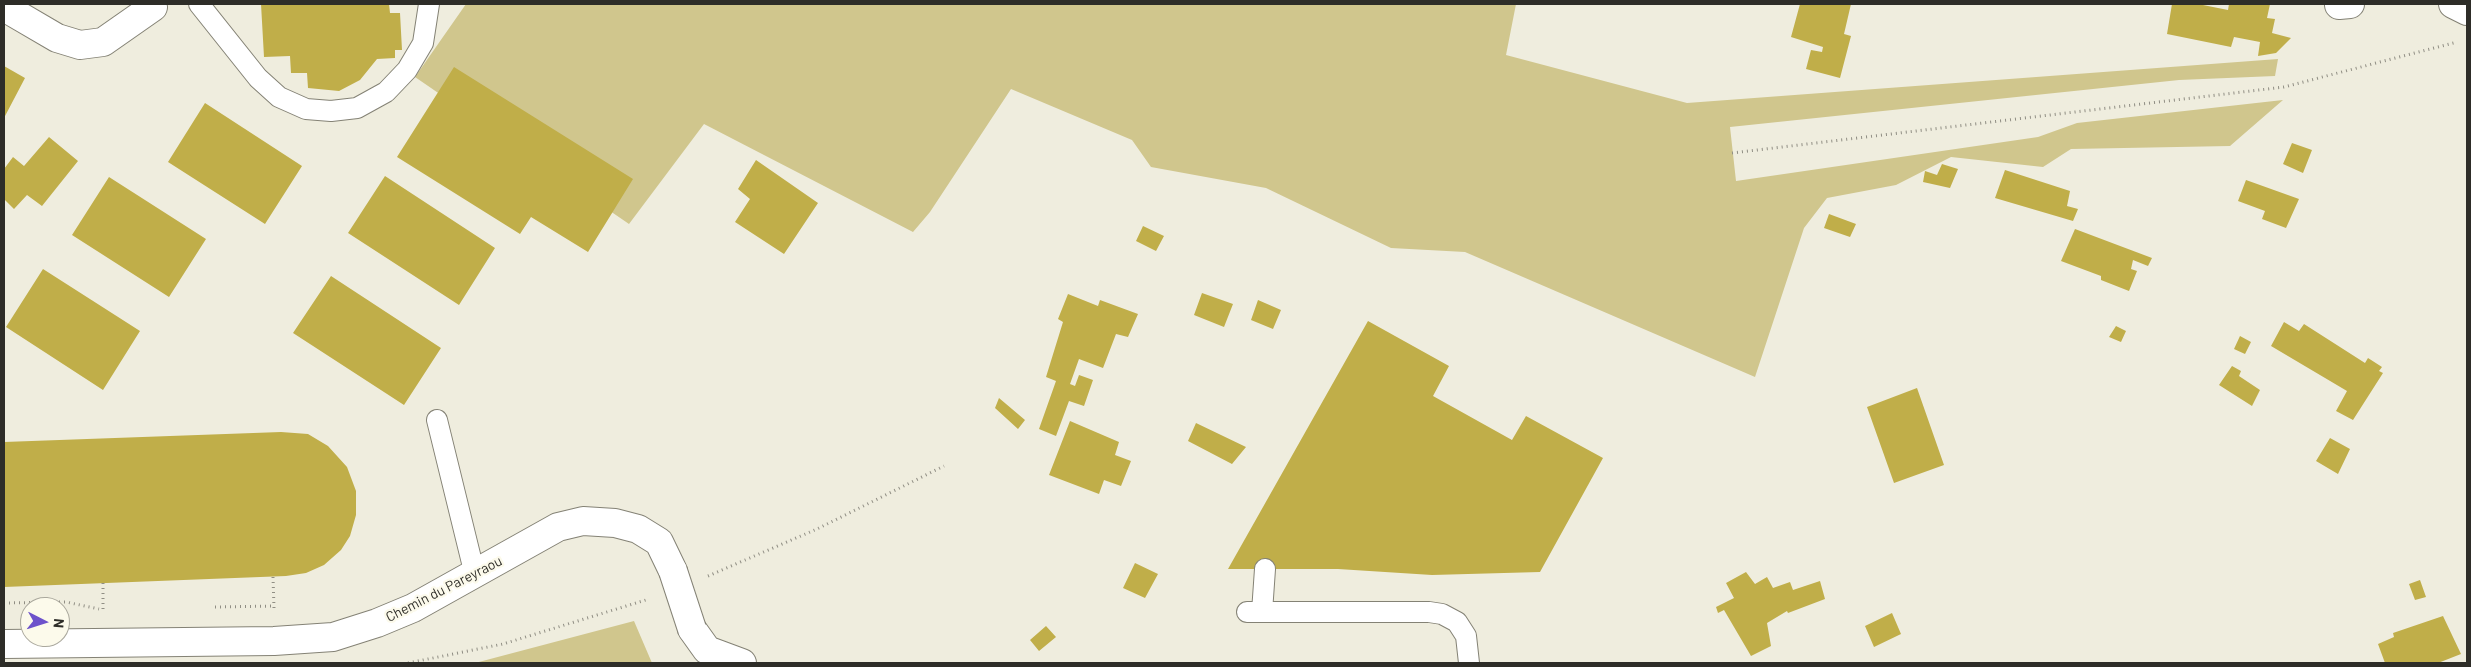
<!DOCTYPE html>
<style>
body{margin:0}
#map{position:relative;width:2471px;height:667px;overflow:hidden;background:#efedde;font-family:Barlow,sans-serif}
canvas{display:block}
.frame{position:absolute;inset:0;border:5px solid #2e2d28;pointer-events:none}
.north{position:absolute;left:20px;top:597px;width:50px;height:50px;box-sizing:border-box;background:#fcfaeb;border:1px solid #aaa89d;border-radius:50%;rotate:95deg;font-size:14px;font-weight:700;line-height:20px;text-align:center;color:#2e2d28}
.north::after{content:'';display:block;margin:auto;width:18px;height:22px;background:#6d52cb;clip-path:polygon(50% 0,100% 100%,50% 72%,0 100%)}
</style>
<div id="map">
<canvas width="2471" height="667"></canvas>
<div class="frame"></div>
<div class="north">N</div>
</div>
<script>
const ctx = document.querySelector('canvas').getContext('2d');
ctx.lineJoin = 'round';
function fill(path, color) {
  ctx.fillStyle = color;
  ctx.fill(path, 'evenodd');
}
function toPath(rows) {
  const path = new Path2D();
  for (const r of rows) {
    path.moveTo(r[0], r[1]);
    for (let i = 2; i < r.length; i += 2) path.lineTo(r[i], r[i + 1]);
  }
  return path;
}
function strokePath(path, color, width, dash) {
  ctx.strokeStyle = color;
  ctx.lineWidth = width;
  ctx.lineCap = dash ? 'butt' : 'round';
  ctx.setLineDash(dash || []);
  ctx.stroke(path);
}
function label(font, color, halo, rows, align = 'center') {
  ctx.font = font + ' Barlow,sans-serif';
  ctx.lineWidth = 4.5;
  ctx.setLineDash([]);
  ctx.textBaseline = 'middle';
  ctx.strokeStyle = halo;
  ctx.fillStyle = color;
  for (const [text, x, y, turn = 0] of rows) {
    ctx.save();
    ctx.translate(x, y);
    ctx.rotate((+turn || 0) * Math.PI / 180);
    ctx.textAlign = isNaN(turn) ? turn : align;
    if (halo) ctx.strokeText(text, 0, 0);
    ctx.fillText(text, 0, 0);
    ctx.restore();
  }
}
fill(toPath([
 [466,4,1516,4,1506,55,1687,103,2278,59,2275,76,2179,80,1730,127,1736,181,2038,137,2077,123,2283,100,2230,146,2071,149,2043,167,1951,157,1896,185,1827,198,1804,228,1755,377,1465,252,1391,248,1266,188,1151,167,1132,140,1011,89,930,212,913,232,704,124,629,224,415,77],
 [634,621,652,663,475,663]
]), '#d0c68d');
fill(toPath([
 [261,4,389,4,390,13,400,13,402,50,395,50,395,58,377,59,360,80,339,91,308,88,307,73,291,73,290,56,264,57],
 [1800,4,1851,4,1844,34,1851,36,1840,78,1806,69,1811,50,1822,52,1823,47,1791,37],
 [2172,4,2198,4,2228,10,2229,4,2270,4,2267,18,2275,19,2272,33,2291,38,2276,53,2258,56,2260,42,2234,37,2231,47,2167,34],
 [4,66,25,78,4,118],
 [454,67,633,179,588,252,531,217,520,234,397,157],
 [205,103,302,166,265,224,168,162],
 [49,137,78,161,42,206,27,195,14,209,4,199,4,169,13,157,24,166],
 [2292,143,2312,150,2303,173,2283,164],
 [756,160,818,203,784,254,735,222,750,199,738,189],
 [1942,164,1958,169,1950,188,1923,182,1925,171,1937,175],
 [2005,170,2070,191,2067,206,2078,209,2073,221,1995,198],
 [385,176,495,248,459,305,348,233],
 [109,177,206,239,169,297,72,235],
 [2246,180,2299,199,2286,228,2262,219,2265,211,2238,201],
 [1829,214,1856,224,1850,237,1824,228],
 [1143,226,1164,236,1156,251,1136,241],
 [2075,229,2152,258,2148,266,2133,260,2131,269,2137,271,2129,291,2101,280,2101,276,2061,261],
 [43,269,140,331,103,390,6,327],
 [331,276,441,348,404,405,293,333],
 [1202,293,1233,304,1224,327,1194,315],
 [1068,294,1098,306,1100,300,1138,314,1128,337,1116,334,1103,368,1079,359,1070,384,1075,386,1079,375,1093,380,1084,406,1069,401,1056,436,1039,429,1056,381,1046,377,1063,322,1058,319],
 [1258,300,1281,310,1273,329,1251,320],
 [1368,321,1449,366,1433,396,1512,440,1526,416,1603,458,1540,572,1432,575,1338,569,1228,569],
 [2284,322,2299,331,2304,324,2365,363,2368,358,2382,367,2379,371,2383,373,2353,420,2336,411,2347,391,2271,346],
 [2116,326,2126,331,2121,342,2109,337],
 [2240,336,2251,342,2245,354,2234,349],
 [2232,366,2241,371,2239,376,2260,390,2252,406,2219,385],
 [1917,388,1944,465,1894,483,1867,407],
 [999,398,1025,420,1018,429,995,408],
 [1070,421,1119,442,1115,455,1131,461,1121,486,1104,480,1099,494,1049,475],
 [1196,423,1246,447,1232,464,1188,441],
 [281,432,308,434,328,446,347,467,356,491,356,515,350,536,341,550,324,565,306,573,286,576,4,587,4,442],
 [2330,438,2350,449,2338,474,2316,461],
 [1135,563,1158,574,1145,598,1123,588],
 [1746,572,1755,584,1767,577,1773,588,1790,582,1793,590,1820,581,1825,599,1788,613,1787,611,1767,623,1771,646,1751,656,1724,610,1718,613,1716,607,1734,598,1726,583],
 [2420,580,2426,597,2415,600,2409,584],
 [1892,613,1901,634,1874,647,1865,626],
 [2443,616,2461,654,2438,663,2385,663,2378,644,2394,637,2393,633],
 [1046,626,1056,637,1039,651,1030,640]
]), '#c0ae49');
const lane = toPath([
 [199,4,258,78,279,97,306,109,331,111,357,108,386,92,407,70,423,43,429,4],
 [437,420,475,575],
 [1247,612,1429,612,1442,614,1457,622,1466,636,1469,663],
 [1262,612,1265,569]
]);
const street = toPath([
 [2453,4,2467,11],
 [2339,5,2350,4],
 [4,7,57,38,80,45,103,42,153,7]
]);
const secondary = toPath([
 [692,629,707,650,742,663],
 [4,644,274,641,333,637,377,623,413,608,558,527,583,521,615,523,638,529,659,542,673,571]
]);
strokePath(lane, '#848275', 22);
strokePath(street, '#848275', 30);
strokePath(secondary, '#848275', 30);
strokePath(toPath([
 [1732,153,2284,87,2457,42],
 [708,576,817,529,944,466],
 [273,577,274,608],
 [103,583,103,609],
 [4,603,66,602,99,609],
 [215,607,274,606],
 [408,663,503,644,649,599]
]), '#908e84', 3, [1, 4]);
strokePath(lane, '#fff', 20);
strokePath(street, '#fff', 28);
strokePath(secondary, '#fff', 28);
const secondaryBridge = toPath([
 [673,571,692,629]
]);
strokePath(secondaryBridge, '#848275', 30, []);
strokePath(secondaryBridge, '#fff', 28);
label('14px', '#2e2d28', '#fcfaeb', [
 ["Chemin du Pareyraou",444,589,-27]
]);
</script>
